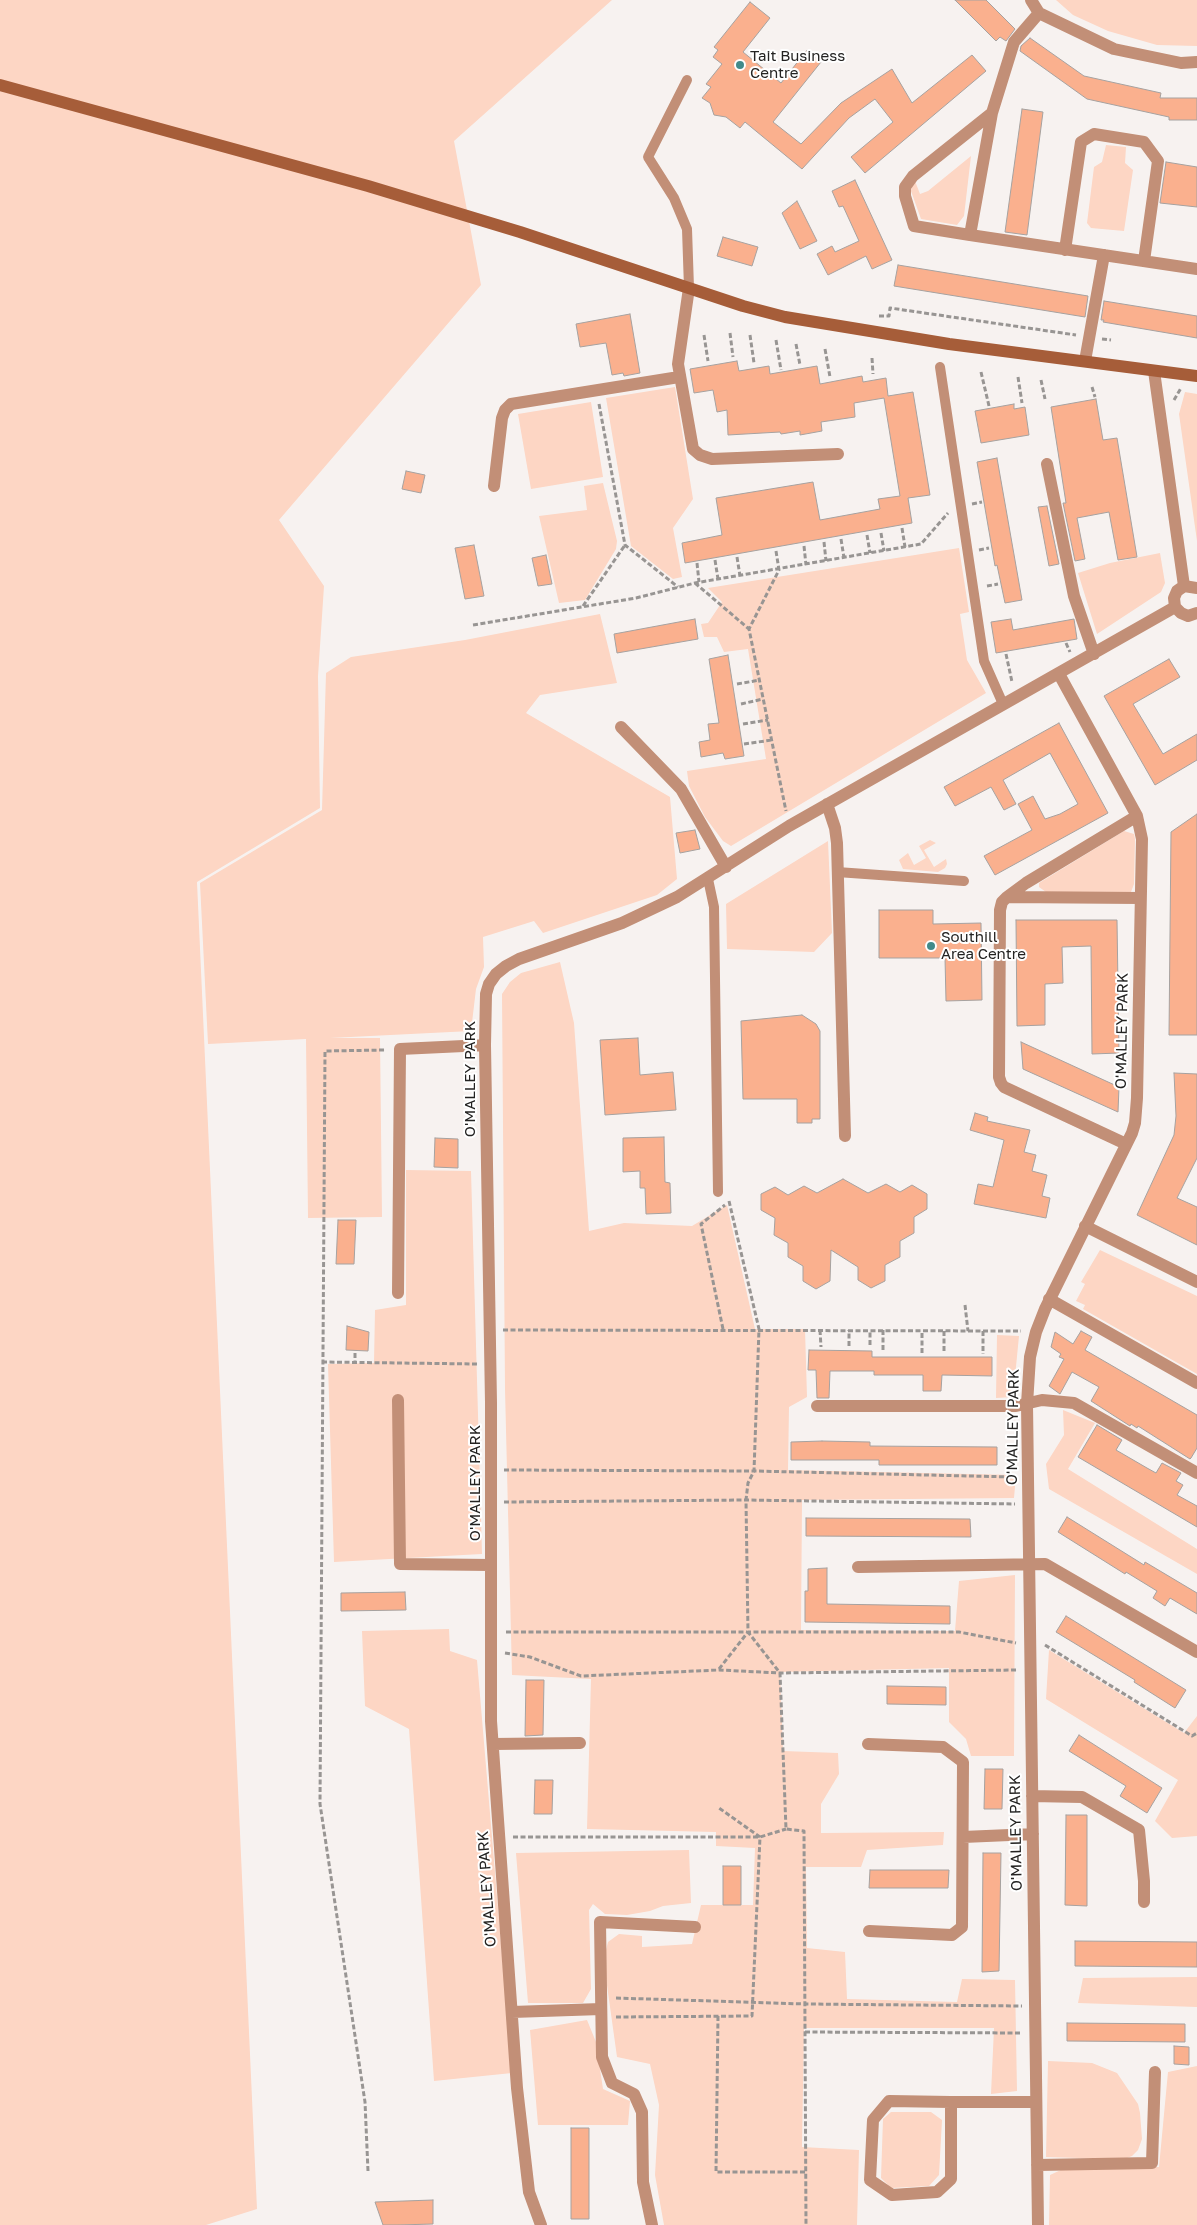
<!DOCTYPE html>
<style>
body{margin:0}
canvas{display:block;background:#f7f2f0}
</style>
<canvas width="1197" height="2225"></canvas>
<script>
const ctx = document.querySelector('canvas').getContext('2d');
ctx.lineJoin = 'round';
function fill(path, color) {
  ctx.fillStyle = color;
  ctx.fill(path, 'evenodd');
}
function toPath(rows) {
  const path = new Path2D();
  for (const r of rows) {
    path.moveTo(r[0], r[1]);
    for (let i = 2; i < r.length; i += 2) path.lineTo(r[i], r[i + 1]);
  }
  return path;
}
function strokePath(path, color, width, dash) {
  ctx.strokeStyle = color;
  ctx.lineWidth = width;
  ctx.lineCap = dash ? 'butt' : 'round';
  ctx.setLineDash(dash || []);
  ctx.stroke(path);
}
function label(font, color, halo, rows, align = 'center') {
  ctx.font = font + ' "Golos Text",sans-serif';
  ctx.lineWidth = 4;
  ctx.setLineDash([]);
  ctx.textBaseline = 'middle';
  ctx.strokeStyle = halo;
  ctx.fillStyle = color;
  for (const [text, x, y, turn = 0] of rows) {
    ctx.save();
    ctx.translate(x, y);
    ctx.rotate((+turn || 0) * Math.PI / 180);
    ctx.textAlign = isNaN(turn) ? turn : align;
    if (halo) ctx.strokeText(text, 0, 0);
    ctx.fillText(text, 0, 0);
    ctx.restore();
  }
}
fill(toPath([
 [0,0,612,0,454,141,481,285,279,520,324,586,318,676,320,808,197,882,257,2209,206,2225,0,2225],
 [1056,0,1197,0,1197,46,1157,45,1108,31,1073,15],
 [1106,145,1126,147,1125,163,1133,170,1124,231,1091,228,1087,223,1094,167,1102,162],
 [971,156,964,216,957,225,921,219,911,191,912,184,915,181,920,194,928,191],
 [675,387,693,499,673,528,682,577,673,579,631,546,606,398],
 [1185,392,1197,394,1197,541,1179,414],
 [591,402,603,477,531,489,518,414],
 [603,483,617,541,616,549,585,600,559,603,539,516,587,510,584,486],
 [959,548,969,612,960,614,967,660,986,693,731,846,723,841,705,817,689,786,687,771,766,759,748,649,724,652,717,637,704,637,701,624,708,623,722,602,708,588],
 [1160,553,1165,583,1161,592,1097,634,1078,573,1110,563],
 [600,614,617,683,540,695,526,713,670,797,677,879,657,895,543,933,534,921,483,937,484,967,476,989,471,1031,330,1038,380,1038,382,1217,308,1218,306,1039,208,1044,200,883,322,810,326,673,351,657,465,640],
 [1124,831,1134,834,1135,839,1134,884,1131,892,1046,892,1039,887,1039,883],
 [930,840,936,843,924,850,934,867,946,859,947,864,945,868,938,872,903,869,899,860,908,853,914,865,926,858,919,846],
 [828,841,832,933,814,952,727,949,726,904],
 [560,962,574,1023,589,1231,624,1223,692,1226,727,1205,755,1329,805,1329,807,1397,789,1407,788,1470,1016,1475,1014,1498,802,1500,801,1630,955,1631,959,1581,1015,1575,1014,1756,971,1756,966,1739,949,1722,949,1668,780,1672,783,1751,838,1753,839,1774,821,1804,821,1833,944,1832,943,1845,867,1850,861,1867,806,1867,807,1948,845,1952,847,1999,957,2002,962,1979,1015,1980,1017,2091,991,2094,994,2028,804,2028,802,2147,859,2150,857,2225,664,2225,655,2175,659,2105,650,2064,617,2057,605,1971,605,1954,608,1942,619,1934,642,1936,642,1947,692,1944,701,1905,753,1905,755,1848,716,1846,716,1832,587,1829,591,1679,512,1675,505,1389,502,994,510,982,521,973],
 [406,1170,471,1171,482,1554,334,1562,328,1364,374,1363,375,1310,406,1305],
 [1100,1250,1197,1296,1197,1374,1083,1309,1085,1305,1076,1301,1085,1284,1081,1282],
 [997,1335,1019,1336,1013,1397,996,1398],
 [1063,1410,1095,1423,1068,1469,1197,1549,1197,1574,1049,1489,1046,1464,1064,1435],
 [449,1629,450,1651,477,1660,512,2073,434,2081,409,1729,365,1706,362,1631],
 [1049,1650,1184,1733,1197,1716,1197,1836,1172,1838,1155,1821,1178,1780,1046,1699],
 [689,1850,691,1903,663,1906,650,1911,627,1915,605,1914,593,1904,589,1910,591,1989,583,2003,528,2003,516,1853],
 [1197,1977,1197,2007,1078,2003,1083,1978],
 [587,2020,596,2042,603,2089,630,2101,628,2125,538,2125,530,2030],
 [1048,2061,1092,2063,1117,2073,1138,2104,1140,2113,1142,2139,1138,2150,1132,2156,1127,2158,1115,2159,1046,2157],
 [1197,2066,1197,2225,1049,2225,1050,2175,1063,2169,1159,2167,1168,2072],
 [891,2112,931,2112,942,2120,939,2175,929,2186,891,2188,881,2178,883,2119]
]), '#fdd6c4');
const building = toPath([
 [955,0,986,0,1015,29,1006,41,1000,37,996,41,955,0],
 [750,2,770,18,743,52,781,83,807,50,821,62,773,122,801,144,841,103,892,69,912,103,972,55,986,71,865,173,851,157,893,122,875,99,849,118,802,169,745,122,740,128,726,117,714,115,710,103,702,98,711,87,706,84,722,64,713,57,718,50,714,47,750,2],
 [1030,38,1084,76,1161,93,1160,98,1197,98,1197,120,1169,120,1169,117,1087,99,1020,51,1021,46,1030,38],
 [1022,109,1043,112,1027,235,1005,232,1022,109],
 [1166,162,1197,167,1197,207,1160,203,1166,162],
 [855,180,892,260,872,269,866,256,828,275,817,254,832,246,835,252,859,241,843,206,839,207,832,191,855,180],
 [797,201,817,241,800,249,782,213,797,201],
 [723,237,758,247,752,266,717,256,723,237],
 [898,265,1088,296,1085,317,894,286,898,265],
 [1104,301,1197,316,1197,338,1103,322,1104,320,1101,320,1104,301],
 [630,314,640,373,624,376,623,373,612,375,606,343,580,347,576,324,630,314],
 [737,361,739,371,769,366,770,374,817,366,820,384,862,376,863,382,886,378,888,396,913,392,930,495,908,498,912,523,685,563,682,543,722,535,716,498,813,482,820,520,880,509,878,499,900,496,884,398,854,403,855,417,821,422,822,431,800,435,800,431,781,434,780,432,728,435,727,410,717,412,713,390,694,393,690,369,737,361],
 [1096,399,1103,440,1117,438,1137,557,1118,560,1109,512,1077,518,1085,559,1075,561,1063,503,1066,503,1051,407,1096,399],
 [1014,404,1014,409,1025,407,1029,435,981,443,975,411,1014,404],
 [997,458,1022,600,1005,603,997,565,995,566,977,462,997,458],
 [406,471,425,475,421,493,402,489,406,471],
 [1047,506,1059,564,1049,566,1038,507,1047,506],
 [474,545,484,596,465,599,455,548,474,545],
 [546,555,552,584,538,586,532,558,546,555],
 [695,619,698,639,617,653,614,634,695,619],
 [1011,619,1013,630,1074,619,1077,639,996,653,991,622,1011,619],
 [728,655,744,756,725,759,723,753,701,757,699,742,710,740,708,724,719,723,709,659,728,655],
 [1169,659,1180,677,1133,704,1163,754,1197,734,1197,760,1155,785,1104,696,1169,659],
 [1059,723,1108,813,995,875,984,856,1032,830,1018,804,1033,796,1045,819,1060,814,1078,804,1050,753,1003,780,1016,804,1004,810,991,787,955,806,944,787,1059,723],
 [1197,814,1197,1035,1169,1035,1171,832,1197,814],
 [695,830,700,849,680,853,676,833,695,830],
 [879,910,933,910,933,924,981,923,982,1000,946,1001,945,958,879,958,879,910],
 [1016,920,1117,920,1119,1053,1092,1054,1091,946,1062,947,1063,983,1045,984,1045,1025,1017,1026,1016,920],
 [802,1015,816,1024,820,1031,820,1119,812,1119,812,1123,797,1123,797,1099,743,1099,741,1021,802,1015],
 [638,1038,640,1075,673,1072,676,1110,605,1115,600,1040,638,1038],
 [1021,1042,1119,1087,1118,1112,1023,1069,1021,1042],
 [1174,1073,1197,1074,1197,1158,1177,1198,1197,1207,1197,1245,1137,1215,1174,1135,1176,1116,1174,1073],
 [975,1113,988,1117,987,1121,1030,1130,1024,1152,1036,1155,1032,1171,1047,1175,1042,1196,1050,1198,1046,1218,974,1204,978,1184,993,1187,1004,1140,970,1130,975,1113],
 [664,1137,665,1182,670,1183,671,1213,646,1214,645,1188,640,1188,640,1171,623,1172,623,1138,664,1137],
 [435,1138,458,1139,458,1168,434,1167,435,1138],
 [843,1179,868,1193,886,1184,900,1192,912,1185,927,1194,927,1209,914,1217,914,1233,900,1241,900,1257,885,1265,885,1281,871,1288,858,1280,858,1267,831,1250,830,1281,816,1289,803,1281,803,1266,788,1257,788,1243,774,1235,775,1218,761,1210,761,1194,775,1187,788,1195,804,1186,817,1193,843,1179],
 [338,1220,356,1220,354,1264,336,1264,338,1220],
 [347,1326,369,1332,368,1351,346,1350,347,1326],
 [1081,1331,1092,1337,1085,1350,1197,1415,1197,1448,1191,1458,1190,1459,1138,1426,1137,1428,1131,1424,1130,1426,1091,1401,1099,1387,1072,1372,1060,1394,1049,1386,1064,1359,1059,1357,1061,1354,1051,1347,1055,1332,1073,1344,1081,1331],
 [809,1350,872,1351,872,1357,992,1357,992,1376,942,1375,941,1391,923,1391,923,1375,874,1375,874,1371,830,1371,829,1398,817,1398,816,1370,808,1370,809,1350],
 [1097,1425,1122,1440,1116,1450,1147,1468,1156,1473,1162,1463,1181,1473,1176,1481,1183,1485,1177,1495,1197,1506,1197,1527,1078,1457,1097,1425],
 [822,1441,870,1442,870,1446,997,1447,997,1465,879,1465,879,1460,791,1460,791,1442,822,1441],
 [1067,1517,1144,1565,1145,1562,1197,1593,1197,1614,1170,1598,1165,1606,1153,1598,1157,1591,1126,1572,1125,1574,1058,1532,1067,1517],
 [806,1518,970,1519,971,1537,806,1536,806,1518],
 [827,1568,827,1604,950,1606,950,1624,805,1622,805,1591,808,1591,808,1569,827,1568],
 [405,1592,406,1610,341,1611,341,1593,405,1592],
 [1066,1616,1186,1690,1175,1708,1134,1682,1135,1680,1056,1632,1066,1616],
 [526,1680,544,1680,543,1735,525,1736,526,1680],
 [887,1686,946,1687,946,1705,887,1704,887,1686],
 [1079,1735,1162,1788,1147,1813,1120,1796,1126,1786,1069,1751,1079,1735],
 [985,1769,1003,1769,1002,1809,984,1809,985,1769],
 [535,1780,553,1780,552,1814,534,1814,535,1780],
 [1066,1815,1087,1815,1087,1906,1065,1905,1066,1815],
 [983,1853,1001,1853,999,1971,982,1972,983,1853],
 [723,1866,741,1866,741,1905,723,1905,723,1866],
 [870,1870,949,1870,948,1888,869,1888,870,1870],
 [1075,1941,1197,1942,1197,1967,1075,1966,1075,1941],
 [1067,2023,1185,2024,1185,2042,1067,2041,1067,2023],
 [1174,2046,1189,2047,1189,2065,1174,2064,1174,2046],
 [571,2128,589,2128,589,2219,571,2219,571,2128],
 [433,2200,433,2224,398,2225,383,2225,375,2202,433,2200]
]);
fill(building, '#fab08e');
strokePath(building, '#a6a2a0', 1);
strokePath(toPath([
 [879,316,889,316,890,308,1076,335],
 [730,333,733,357],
 [704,335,708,361],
 [750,335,754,363],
 [1102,339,1111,340],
 [776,340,781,370],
 [796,344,800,365],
 [825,349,830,377],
 [872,358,873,374],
 [981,372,989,406],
 [1018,377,1022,403],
 [1041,380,1045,399],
 [1092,387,1095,397],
 [1174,400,1181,388],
 [599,404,625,545,678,587],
 [972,504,982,502],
 [902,528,905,547],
 [881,533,884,551],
 [867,535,870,553],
 [841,539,844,558],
 [824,542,826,561],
 [804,546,806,565],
 [979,550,989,548],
 [776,551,779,570,749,629,786,811],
 [737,557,740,576],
 [715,560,718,579],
 [697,563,699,582],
 [695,583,749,629],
 [987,586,998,584],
 [583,606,625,545],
 [473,625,636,598,695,583,921,544,948,513],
 [1066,643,1070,652],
 [1006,654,1012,682],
 [737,684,760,680],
 [741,704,763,699],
 [743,724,768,720],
 [744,744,772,740],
 [729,1201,759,1329,754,1471,748,1483,746,1500,748,1632,780,1673,786,1829,804,1831,806,2225],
 [965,1305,968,1331],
 [723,1329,701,1224,725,1205],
 [503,1330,1021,1331],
 [820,1330,821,1347],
 [883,1330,883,1351],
 [944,1331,944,1353],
 [983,1331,983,1354],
 [870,1345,870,1330],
 [849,1346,849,1330],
 [355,1353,355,1362],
 [922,1353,922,1331],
 [322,1362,477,1364],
 [504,1470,754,1471,1013,1477],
 [504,1502,746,1500,1015,1504],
 [506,1632,747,1632],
 [1045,1645,1192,1736,1197,1733],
 [505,1653,530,1657,581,1676,719,1670,780,1673,1017,1670],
 [719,1669,748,1632,959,1632,1016,1643],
 [513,1837,760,1837,786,1829],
 [616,1998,805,2004,1022,2006],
 [718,2016,716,2172,806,2172],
 [616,2017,752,2016,760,1837,719,1808],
 [805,2032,1022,2033],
 [368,2171,365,2102,320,1804,325,1051,386,1050]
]), '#989593', 3, [5, 2.5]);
strokePath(toPath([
 [687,80,648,157,674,198,687,229,689,288],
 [940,367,984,661,1003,704],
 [837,872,964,881],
 [708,879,714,907,718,1192]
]), '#c28f77', 10);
strokePath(toPath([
 [1031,0,1039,13,1114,49,1181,63,1197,62],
 [1039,13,1014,42,992,113,970,235,1197,269],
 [970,235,914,226,905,196,905,187,913,176,992,113],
 [1065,250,1081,142,1094,134,1144,142,1158,161,1144,261],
 [689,288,678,364,693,449,700,455,712,459,838,454],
 [1085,361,1104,255],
 [1154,371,1184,586],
 [1047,464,1074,596,1094,654],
 [494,486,502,418,505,410,511,404,679,377],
 [1197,588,1184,586,1177,591,1174,598,1175,607,1181,613,1188,616,1197,613],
 [621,727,681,789,726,867],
 [827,804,835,828,837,843,845,1136],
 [1007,897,1026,883,1137,816],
 [1126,1144,1004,1087,1001,1083,999,1077,1000,910,1002,902,1007,897,1140,898],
 [1085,1226,1197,1282],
 [398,1293,400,1049,485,1045],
 [1049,1299,1197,1383],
 [398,1400,400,1564,491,1565],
 [817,1406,1016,1406,1042,1400,1074,1403,1197,1473],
 [858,1567,1045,1564,1197,1652],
 [493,1744,580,1743],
 [868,1744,943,1747,963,1762,962,1927,952,1935,869,1931],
 [1032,1796,1082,1797,1139,1830,1144,1881,1144,1902],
 [963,1837,1033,1834],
 [512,2012,601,2009],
 [951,2102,951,2179,937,2192,892,2195,870,2180,873,2120,889,2101,951,2102,1036,2102],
 [1037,2165,1152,2163,1155,2072],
 [541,2225,529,2192,517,2088,491,1721,491,1403,485,1045,486,994,489,984,496,974,506,966,519,959,622,923,677,897,789,826,1175,607],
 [652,2225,643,2182,642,2112,634,2094,612,2083,602,2057,600,1922,695,1927],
 [1038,2225,1027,1404,1030,1357,1036,1332,1045,1309,1132,1133,1135,1123,1137,1098,1142,839,1137,816,1059,674]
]), '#c28f77', 12);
strokePath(toPath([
 [0,85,368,186,520,232,743,306,785,317,949,344,1197,376]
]), '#a65d39', 12);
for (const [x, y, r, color] of [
 [740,65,5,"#428a8a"],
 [931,946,5,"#428a8a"]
]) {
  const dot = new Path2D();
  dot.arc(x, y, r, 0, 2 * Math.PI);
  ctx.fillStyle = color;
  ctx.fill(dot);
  strokePath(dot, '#fff', 2);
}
label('15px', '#242322', '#fff', [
 ["Tait Business",750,56],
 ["Centre",750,73],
 ["Southill",941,937],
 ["Area Centre",941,954]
], 'left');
label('15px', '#242322', '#fff', [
 ["O'MALLEY PARK",1122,1031,-89],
 ["O'MALLEY PARK",470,1079,-90],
 ["O'MALLEY PARK",1013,1427,-89],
 ["O'MALLEY PARK",475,1483,-90],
 ["O'MALLEY PARK",1016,1833,-91],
 ["O'MALLEY PARK",487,1889,-94]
]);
</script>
